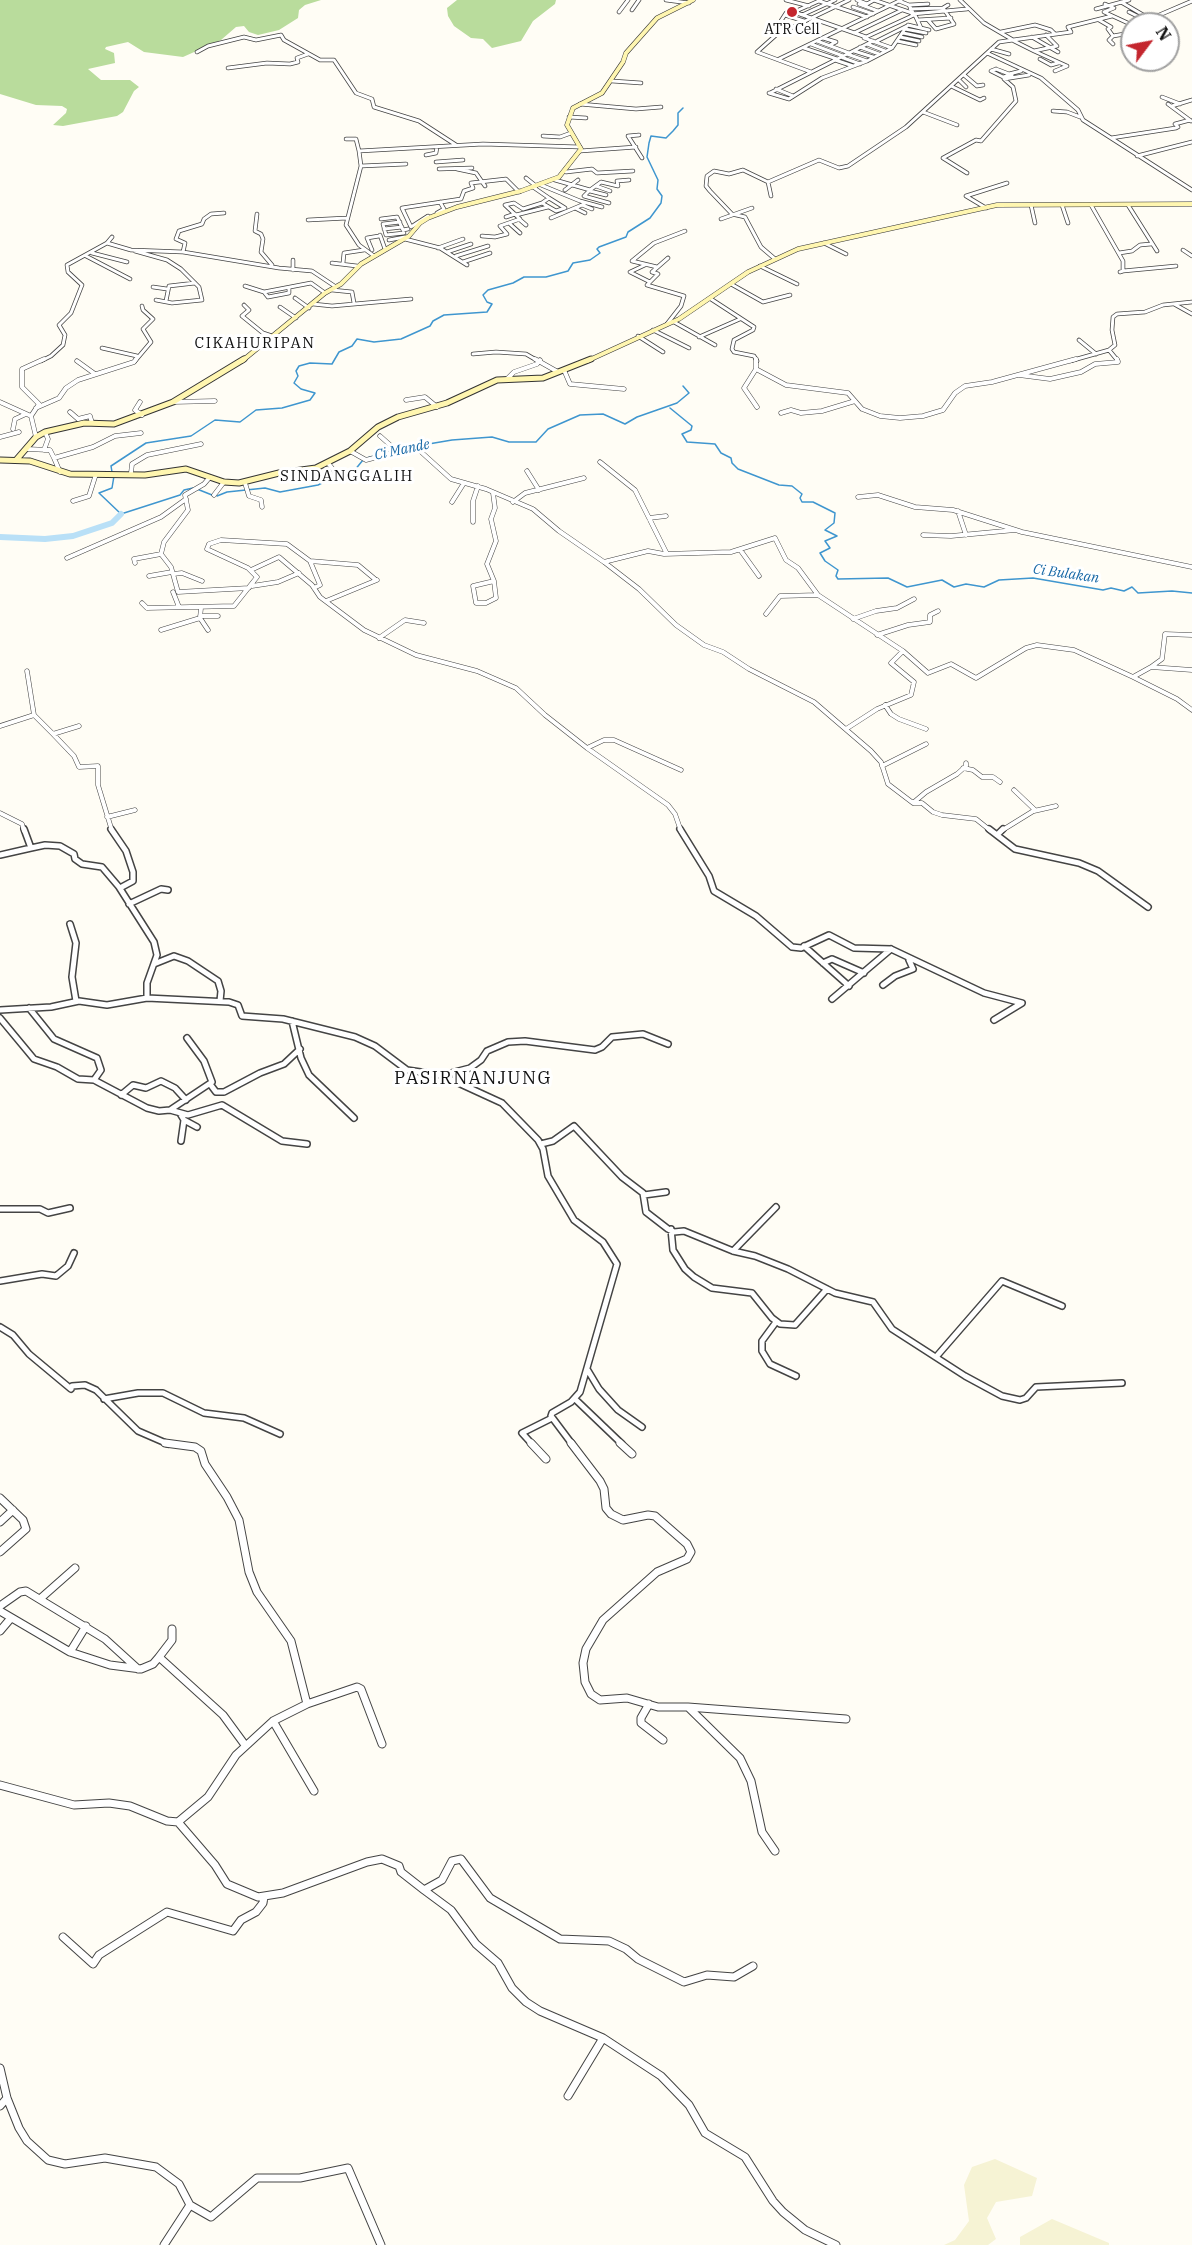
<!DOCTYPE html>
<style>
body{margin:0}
#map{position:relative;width:1192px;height:2245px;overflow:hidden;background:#fffdf5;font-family:"IBM Plex Serif",serif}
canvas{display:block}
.north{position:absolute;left:1120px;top:12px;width:60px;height:60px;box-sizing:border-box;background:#fff;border:2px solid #a0a0a0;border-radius:50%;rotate:58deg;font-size:16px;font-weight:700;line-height:24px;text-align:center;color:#111}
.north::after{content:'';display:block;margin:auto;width:21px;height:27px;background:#c4262e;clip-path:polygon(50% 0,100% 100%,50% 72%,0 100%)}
</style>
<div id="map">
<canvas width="1192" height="2245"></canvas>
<div class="north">N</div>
</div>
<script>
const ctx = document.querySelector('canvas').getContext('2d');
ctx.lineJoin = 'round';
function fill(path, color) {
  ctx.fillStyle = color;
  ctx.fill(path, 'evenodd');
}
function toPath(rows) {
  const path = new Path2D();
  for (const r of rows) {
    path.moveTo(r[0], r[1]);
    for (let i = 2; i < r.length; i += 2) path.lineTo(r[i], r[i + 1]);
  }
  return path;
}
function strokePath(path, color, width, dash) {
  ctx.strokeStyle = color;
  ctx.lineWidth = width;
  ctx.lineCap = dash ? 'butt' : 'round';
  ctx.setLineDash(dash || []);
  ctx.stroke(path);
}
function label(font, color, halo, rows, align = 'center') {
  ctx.font = font + ' "IBM Plex Serif",serif';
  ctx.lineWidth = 6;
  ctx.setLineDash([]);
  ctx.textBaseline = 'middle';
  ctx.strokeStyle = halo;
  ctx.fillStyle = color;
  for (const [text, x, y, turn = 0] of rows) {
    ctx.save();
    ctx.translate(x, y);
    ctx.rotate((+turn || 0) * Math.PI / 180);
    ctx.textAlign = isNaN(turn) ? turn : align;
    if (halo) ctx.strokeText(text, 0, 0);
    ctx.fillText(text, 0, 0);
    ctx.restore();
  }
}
fill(toPath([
 [995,2159,1037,2178,1032,2196,996,2202,987,2218,996,2239,988,2245,944,2245,955,2240,969,2221,964,2185,972,2167],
 [1052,2219,1109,2243,1109,2245,1020,2245,1020,2237]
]), '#f6f3d4');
fill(toPath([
 [0,0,321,0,305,5,299,10,298,18,279,30,258,35,249,32,244,26,236,27,221,40,183,57,144,52,128,42,106,47,105,49,114,53,115,63,88,69,101,80,130,80,139,87,134,91,123,112,117,116,63,126,53,125,66,113,67,109,62,106,36,105,0,94],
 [457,0,556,0,555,4,533,21,521,41,492,48,483,39,471,38,454,26,448,16,447,8]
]), '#b9dc9c');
strokePath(toPath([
 [670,408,692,426,691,430,682,434,687,442,715,444,721,453,731,458,732,463,738,469,779,485,792,486,802,494,800,498,802,502,813,502,835,513,834,523,825,530,837,536,825,541,830,548,820,553,825,561,838,570,836,576,838,579,888,578,907,587,942,580,954,587,966,584,984,587,999,580,1033,578,1103,590,1111,588,1124,591,1132,587,1138,593,1172,591,1192,593],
 [405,448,452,440,492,437,509,442,536,442,548,429,580,415,603,414,625,424,637,417,677,403,689,393,683,386],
 [367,458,391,451],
 [112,472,111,466,146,443,191,436,215,420,240,422,256,410,282,408,310,400,315,393,301,389,294,383,298,376,296,371,299,366,310,363,332,364,339,352,352,346,357,339,374,342,401,339,430,326,433,321,444,315,487,312,492,304,487,302,483,295,488,290,513,283,524,277,546,277,568,271,573,263,590,260,600,253,597,249,599,247,626,237,628,232,650,218,661,203,662,196,657,189,658,180,647,157,649,143,651,136,666,138,673,131,678,125,678,113,683,108],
 [341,475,354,471,363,460],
 [114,476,112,488,99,493,121,514,180,495,184,490,193,488],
 [197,489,212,495],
 [217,496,227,492,265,488,280,492,318,485,336,476]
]), '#3f96cf', 1.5);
strokePath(toPath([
 [0,537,45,539,73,536,112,523,121,514]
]), '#b9e0f7', 6);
const streetFar3 = toPath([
 [666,0,689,3],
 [786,0,809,6],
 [857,0,867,4,874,0],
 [874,0,912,13],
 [960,0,984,23,1013,40,999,42,987,53,1041,78,1078,110,1083,120,1192,190],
 [819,1,867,17],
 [1121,2,1150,19,1132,24],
 [859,4,878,11],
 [1105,4,1114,8,1104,12,1130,24],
 [909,5,928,4],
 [853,7,873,14],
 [910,9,943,8,948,5],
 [1096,9,1129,0],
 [632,10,639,0],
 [619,12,628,0],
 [794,12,866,37],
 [1129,12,1145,20],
 [912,14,967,9],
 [785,15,804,21],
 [802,15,835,0],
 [915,15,921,28],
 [1150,19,1192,1],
 [918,20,951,18],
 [928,20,936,29,954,24,943,8],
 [1099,20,1111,27,1108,29,1113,36,1109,40,1113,44],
 [908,25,929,30],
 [905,29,926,33],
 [785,30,777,27,786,13,794,12,821,0],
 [1001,32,1035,25,1051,30,1055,34],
 [854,33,902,10],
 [903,33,922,37],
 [1113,36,1130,33],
 [900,37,919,41],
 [1032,37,1058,52],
 [823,38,836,42,830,45],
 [1013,40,1071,32,1068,27,1112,16],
 [817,41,849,53],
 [877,41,907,26],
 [897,41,916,45],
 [1014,41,1034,51,1057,46,1046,35],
 [811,44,843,56],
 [867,44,885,51],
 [860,47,879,54],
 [804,48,837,59],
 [892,48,907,26],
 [991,49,1009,54],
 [854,51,873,57],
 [1034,51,1067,66],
 [197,52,208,46,244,37,256,40,281,35,284,40,320,60,334,60,356,93,372,99,374,107,419,121,456,145],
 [847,54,867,61],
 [841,57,860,64],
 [779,59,899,1],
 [1040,59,1051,65,1058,63],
 [835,60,853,66],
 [228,68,267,63,290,64,298,62,297,58,308,54],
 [996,69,1009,74,1012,75,1003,77,991,71,996,69],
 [1055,71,1067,66],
 [811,72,757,52,776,35,849,0],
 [1009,74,1021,71],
 [964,75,977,86,983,85],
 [959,80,966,87],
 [612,81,641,83],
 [951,86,980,100,984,98],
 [776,89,793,96],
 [769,93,789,99,822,78,867,61,892,48,864,38,914,15,909,5,899,1,901,0],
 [770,93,873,41],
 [1162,97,1180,104],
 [580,104,636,109,661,107],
 [1168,104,1191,121],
 [1172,106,1192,100],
 [1053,111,1067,112,1080,117],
 [923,112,957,125],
 [569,117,586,118],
 [639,135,628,136,642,158],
 [543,136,560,137,571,133],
 [1111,138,1176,128,1178,127,1175,124,1190,120],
 [346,139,356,139,359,151],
 [580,151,636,147],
 [426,155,436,153,437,147],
 [1137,156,1192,142],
 [436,162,463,160],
 [361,166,406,164],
 [439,169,472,168],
 [457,169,476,173,485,186],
 [566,172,592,169,597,173,633,171],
 [967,173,943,158,976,140,981,141,1016,101,1013,87,1004,79,1029,75],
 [526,178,536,186],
 [555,180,590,190,584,196,609,203],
 [768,182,771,196],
 [541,185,580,201,602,207],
 [596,186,610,191],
 [565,190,578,180],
 [590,190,601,182,618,186,617,181,629,180],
 [590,191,606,195],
 [542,203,556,211,565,208,549,198],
 [584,204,582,205,592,209],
 [1031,205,1035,223],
 [1062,205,1068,223],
 [1091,205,1123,261,1123,271,1120,272],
 [1128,205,1157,251],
 [575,208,585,213],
 [986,208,966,196,1007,183],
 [437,213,444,209,440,202],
 [257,214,255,231,261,234,263,239,261,252,272,265],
 [516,215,548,207],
 [428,216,411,227,402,208,461,199,464,191,473,188,471,183,506,179,519,192],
 [506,217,515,214],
 [551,218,582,205],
 [381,219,397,217,403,230,408,229],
 [519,219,526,225],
 [721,219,752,208],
 [308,220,347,218],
 [400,222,383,224,386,235,404,233],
 [510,224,520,233],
 [384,229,402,227],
 [380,235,385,249],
 [482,236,495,237,507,234,500,226,520,219,505,205,514,203,523,209,542,203,549,198,533,187],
 [112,237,107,243,131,250,183,252,279,268,312,271,336,287],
 [405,239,440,248,467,265],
 [389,240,405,237],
 [824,243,846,254],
 [438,248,463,239],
 [372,250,367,238,379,236],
 [1183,250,1192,256],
 [135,251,167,260,181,269,199,287,202,300,172,303,156,300],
 [183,252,185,243,176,239,179,231,202,224,204,219,211,214,224,213],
 [447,252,471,244],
 [92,253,127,262],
 [1119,253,1132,251,1140,245,1151,244],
 [86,256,130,279],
 [374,256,359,245,346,225,361,166,359,151,483,144,580,147],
 [456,256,488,246],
 [775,259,761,247,745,217,732,214,710,191,706,186,707,176,714,171,729,174,743,170,768,182,819,160,839,168,848,166,906,127,987,53],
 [293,260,293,270],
 [463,262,490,253],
 [332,263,357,266],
 [343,263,344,253,364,250],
 [645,265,630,272,650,282],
 [760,266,797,284],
 [657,267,632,261,654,243,685,231],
 [1123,271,1176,266],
 [731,284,763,302,790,295],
 [245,286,264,292],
 [153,287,167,289],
 [289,288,289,293,268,297,264,292,311,283,325,293],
 [332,290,352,292,354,303],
 [295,298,309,308],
 [711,299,754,327,753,330,734,340,732,349,734,352,754,356,757,361],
 [166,301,169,286,195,283],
 [313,304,332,306,411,299],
 [1174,304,1192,314],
 [244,305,249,310,242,316,263,333,272,336],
 [280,307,296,318],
 [674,322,715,345],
 [667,324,681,306,684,296,647,285,658,274,652,272,668,258],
 [653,330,689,348],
 [638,336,663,352],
 [699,337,740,319],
 [1079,340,1096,354],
 [102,348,137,356],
 [1109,350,1118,361],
 [473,354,496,352,526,354,538,361],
 [41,361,51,356,63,345,65,335,59,325,71,313,82,285,68,272,67,265,107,243],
 [135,361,151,342,143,329,153,319,143,310,142,306],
 [1070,361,1109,350,1115,345,1112,330,1113,317,1117,314,1145,312,1163,305,1192,302]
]);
const streetFar2 = toPath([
 [535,359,558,372],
 [756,359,756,369,786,385,848,393,862,409,880,416,900,418,923,416,943,410,955,393,965,386,992,382,1076,359],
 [77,361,95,374],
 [756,369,744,388,757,407],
 [564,370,570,384,624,389],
 [1019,375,1050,379,1081,372,1095,364,1118,362,1117,359],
 [507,379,514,372,537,364,540,360],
 [406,400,425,397,437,407],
 [0,402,31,416],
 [140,402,135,410,142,415],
 [173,402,215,401],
 [36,408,59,398,66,388,78,380,134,362,136,359],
 [70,412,78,419,90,416,92,423],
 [781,413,791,410,801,413,822,411,855,401],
 [13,429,15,419,26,414],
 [380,436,398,452],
 [0,437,19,432],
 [36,437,31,416,39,404,22,387,22,369,44,359],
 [26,449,50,450,54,458],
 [44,450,48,439,45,432],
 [350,451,366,460,404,450,419,450,451,479,486,489,533,509,559,531,604,562,648,551,664,554,731,552,775,538,786,560,798,568,818,595,903,651,928,673,951,664,976,678,1026,648,1037,645,1074,650,1133,677,1151,667,1192,670],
 [600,462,635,490,667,554],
 [328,463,339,477,357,476],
 [527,471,539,490],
 [60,472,54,458,93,447,115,436,141,433],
 [131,473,132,464,147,455,201,444],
 [210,477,204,484,185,495,188,510,164,542,161,554,171,567,178,592,249,588],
 [245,483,249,496,261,500,262,507],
 [493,493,495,508,491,519,496,541,487,564,494,581],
 [214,495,224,482],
 [858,497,878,495,915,507,953,510,1022,532,1192,567],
 [73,501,89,496,96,474],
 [452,502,464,483],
 [513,502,525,493,584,478],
 [958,511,966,535],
 [649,518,666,516],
 [473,522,473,501,478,486],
 [923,535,951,536,1015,530],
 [741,551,759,576],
 [67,558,161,517,186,499],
 [310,561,320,585,314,588],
 [604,562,639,589,676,625,704,645,723,652,749,669,814,702,871,751,881,762,888,784,913,803,922,803,933,812,942,815,976,819,991,831],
 [135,563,134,559,161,554],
 [251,570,279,557,312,585,320,597,364,630,416,655,477,671,516,688,545,715,587,748,668,805,675,814,681,831],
 [173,574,182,573,202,581],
 [149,576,172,572],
 [494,581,496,598,486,603,476,603,473,586,494,581],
 [252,586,278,582,299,573],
 [173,592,179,607],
 [326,601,377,580],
 [142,603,147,608,234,606,257,577,248,568,207,549,209,544,221,540,287,544,310,561,358,565,376,580],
 [201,608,200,618,208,630],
 [766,614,780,596,818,595],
 [200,616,218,616],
 [853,619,876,611,897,608,914,599],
 [161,630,200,618],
 [877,635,908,625,930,622,930,615,938,611],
 [379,638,405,620,424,623],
 [1151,667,1162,659,1165,634,1192,635],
 [27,671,34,715,53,734,79,726],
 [1133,677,1177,699,1192,710],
 [885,705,891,714,899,719,926,729],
 [0,726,34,715],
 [846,729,877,709,911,695,914,682,891,663,903,651],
 [53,734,74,756,79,767,98,766,98,785,112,831],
 [587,748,604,740,614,740,681,770],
 [882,766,926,744],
 [963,768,973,770,982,777,993,777,1000,782],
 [913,803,926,792,957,774,966,766,966,763],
 [1034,811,1056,806],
 [0,813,22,824,24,831],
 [107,817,135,810],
 [1001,831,1035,810,1014,790]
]);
const streetFar1 = toPath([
 [24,829,31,848,45,845,60,846,74,854,75,859,82,864,102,867,119,887,154,942,157,955,147,983,147,998],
 [111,829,126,851,133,872,133,881,120,888],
 [680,829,709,876,714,891,756,916,792,947,801,948,829,935,854,948,891,949,984,993,1022,1003,994,1020],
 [989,829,1015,849,1079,863,1098,871,1148,907],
 [997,835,1003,829],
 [0,855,31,848],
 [129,904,161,889,168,890],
 [70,924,76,943,72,977,76,1001],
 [804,946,849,986],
 [823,963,832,959,864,973],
 [154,964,174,956,188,961,218,981,221,991,220,1001],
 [883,985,895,976,913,969,909,960],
 [832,999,891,949],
 [29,1008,54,1039,97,1058,101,1070,94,1080],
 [0,1010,51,1007,79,1001,107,1005,147,998,229,1002,238,1005,242,1016,283,1019,355,1037,375,1046,407,1070,441,1075,502,1103,538,1140,543,1149,548,1176,574,1220,603,1242,617,1264,580,1392,571,1402,552,1413,551,1416,572,1444],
 [0,1018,34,1059,57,1067,78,1079,94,1080,147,1108,159,1111,170,1110,188,1115,222,1105,282,1141,307,1144],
 [292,1021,301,1058,309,1075,354,1118],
 [443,1075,470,1068,481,1060,487,1051,508,1042,525,1041,595,1050,602,1047,612,1037,643,1034,668,1044],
 [210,1084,216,1092,224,1092,260,1073,284,1064,300,1049],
 [121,1095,133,1085,146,1088,161,1081,175,1088,186,1100],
 [170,1110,212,1082,204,1061,187,1038],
 [181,1115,184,1120,181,1141],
 [184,1120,197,1127],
 [541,1144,553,1141,574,1126,622,1177,643,1193,646,1212,668,1229,674,1232,684,1231,733,1251,755,1256,788,1269,835,1293,873,1302,892,1329,965,1376,1002,1396,1020,1400,1026,1398,1036,1387,1122,1383],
 [644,1195,666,1192],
 [0,1209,40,1209,48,1213,70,1208],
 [671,1229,673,1250,685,1269,694,1277,712,1288,752,1293,772,1318,780,1324,795,1325,827,1289],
 [733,1251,776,1207],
 [0,1281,42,1274,56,1276,68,1266,74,1253],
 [776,1322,762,1341,762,1351,770,1364,796,1376],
 [0,1327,13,1335,29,1354,71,1389,72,1386,85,1385,96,1390,138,1431,168,1444],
 [936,1357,1002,1281,1062,1306],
 [587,1369,599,1389,618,1410,642,1427],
 [104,1399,138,1393,163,1393,204,1413,244,1418,280,1434],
 [575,1399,622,1444],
 [532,1444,522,1433,552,1418]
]);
const street = toPath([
 [165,1443,195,1447,201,1451,205,1464,227,1497,239,1520,249,1572,257,1592,291,1641,307,1704],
 [531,1443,546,1459],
 [571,1443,600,1481,604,1489,606,1508,611,1514,623,1520,648,1515,655,1516,687,1544,691,1552,687,1559,657,1572,603,1620,586,1649,583,1663,585,1682,591,1694,600,1700,627,1698,658,1707,688,1707,740,1758,751,1781,762,1832,775,1851],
 [620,1443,632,1454],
 [0,1498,23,1520,26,1529,0,1552],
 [0,1522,13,1510],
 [41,1598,75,1568],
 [0,1606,20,1592,26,1591,105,1639,138,1669],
 [0,1611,70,1652,110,1665,141,1669,153,1664,159,1657],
 [172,1629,172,1640,159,1657,223,1715,245,1745],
 [0,1631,11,1618],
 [70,1652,86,1626],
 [649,1704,641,1718,641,1723,663,1740],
 [688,1707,846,1719],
 [273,1721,314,1791],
 [0,1785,74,1805,109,1803,130,1806,167,1821,178,1822,208,1797,236,1755,273,1721,307,1704,357,1687,361,1689,382,1744],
 [178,1822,215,1865,227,1884,258,1897,283,1893,367,1862,382,1859,399,1866,401,1872,424,1890,442,1880,452,1861,461,1859,490,1898,560,1939,609,1941,626,1949,638,1959,684,1982,707,1975,734,1977,753,1966],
 [424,1890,451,1910,476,1944,498,1963,512,1988,526,2002,540,2011,603,2038,661,2076,689,2105,705,2133,745,2157,773,2201,783,2212,805,2230,836,2245],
 [63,1937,93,1964,99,1955,167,1912,233,1931,241,1920,256,1912,263,1903,264,1897],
 [0,2068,7,2098,19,2128,27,2141,48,2160,65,2164,105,2158,156,2167,179,2184,190,2205,211,2217,257,2178,300,2178,348,2168,381,2245],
 [568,2096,603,2038],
 [0,2106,7,2098],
 [164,2245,190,2205]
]);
const secondaryFar1 = toPath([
 [242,361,325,293,341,284,361,264,409,236,420,223,428,218,457,207,521,191,559,177,581,149,567,125,573,108,602,93,623,62,626,53,657,18,693,0],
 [587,361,679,319,748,272,798,249,997,205,1192,204]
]);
const secondary = toPath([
 [17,459,36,437,45,432,84,423,114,424,173,402,244,359],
 [0,460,30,461,70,474,145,475,186,469,224,482,239,483,279,473,316,468,350,451,378,427,398,417,447,403,497,380,543,378,591,359]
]);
strokePath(streetFar3, '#444', 4.5);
strokePath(streetFar2, '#444', 5);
strokePath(streetFar1, '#444', 8);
strokePath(street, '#444', 9);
strokePath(secondaryFar1, '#333', 5);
strokePath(secondary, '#333', 7);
strokePath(streetFar3, '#fff', 3);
strokePath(streetFar2, '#fff', 4);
strokePath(streetFar1, '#fff', 5);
strokePath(street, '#fff', 7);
strokePath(secondaryFar1, '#fff6b0', 4);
strokePath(secondary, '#fff6b0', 5);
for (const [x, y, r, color] of [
 [792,12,6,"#c4262e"]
]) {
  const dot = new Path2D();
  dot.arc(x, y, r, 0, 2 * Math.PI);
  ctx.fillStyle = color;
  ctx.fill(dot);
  strokePath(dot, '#fff', 2);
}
label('14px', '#111', '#fff', [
 ["ATR Cell",792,30]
]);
label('italic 14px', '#1768a6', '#fff', [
 ["Ci Mande",402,450,-12],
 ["Ci Bulakan",1066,574,8]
]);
ctx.letterSpacing = '1.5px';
label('15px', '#111', '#fff', [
 ["CIKAHURIPAN",255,344],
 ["SINDANGGALIH",347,477]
]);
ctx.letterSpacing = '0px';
ctx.letterSpacing = '1.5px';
label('18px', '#111', '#fff', [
 ["PASIRNANJUNG",473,1079]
]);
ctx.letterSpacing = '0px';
</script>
